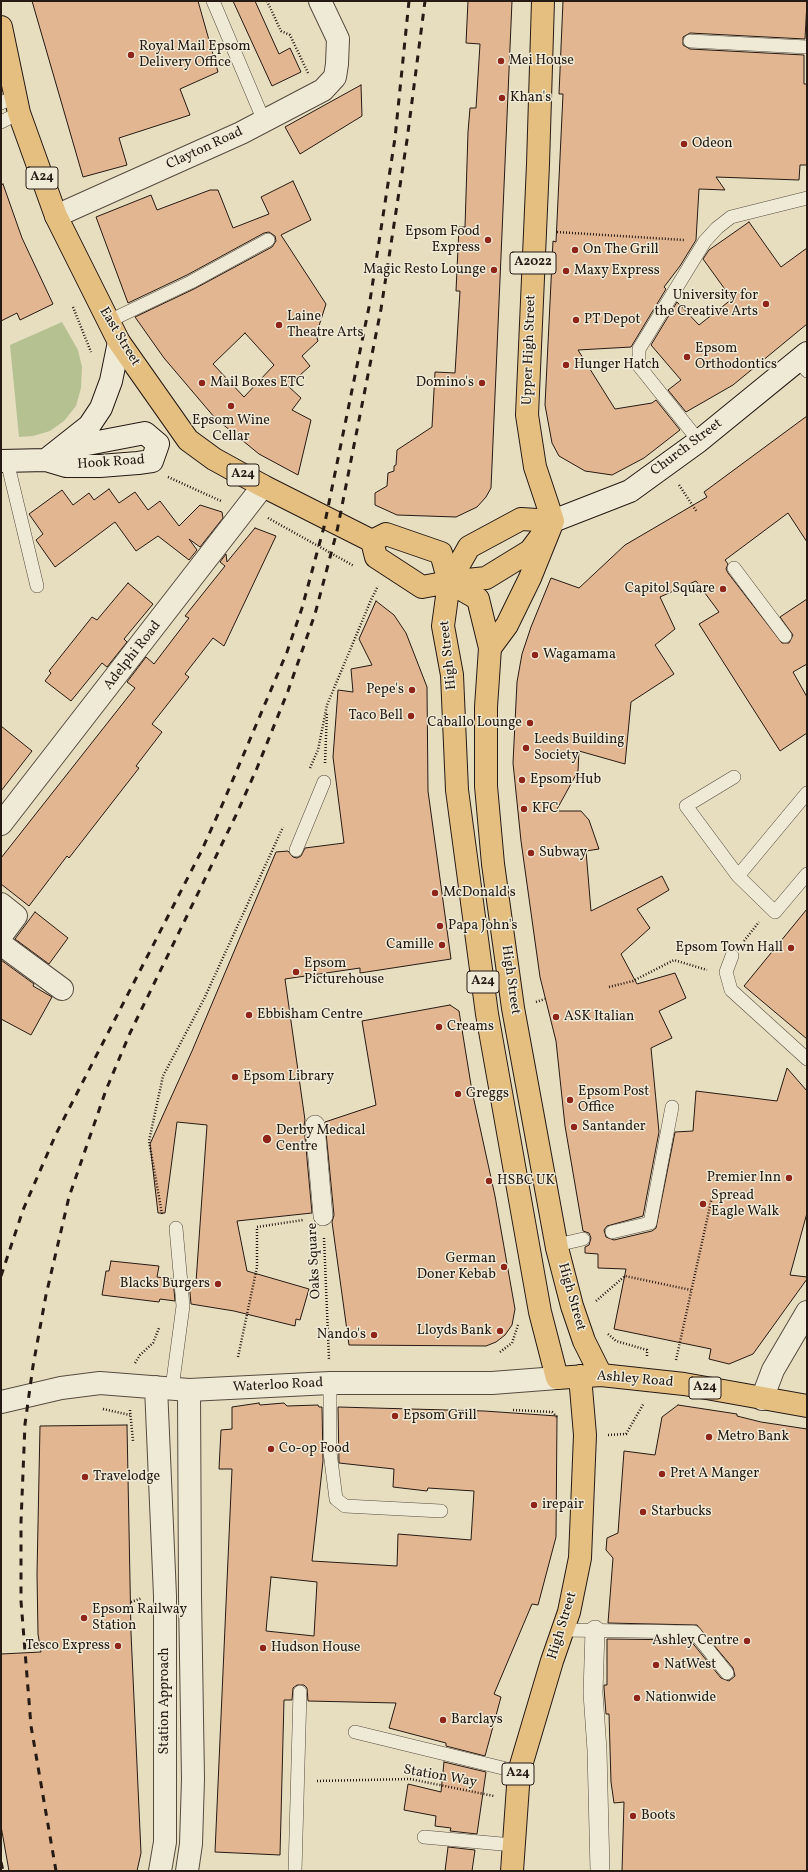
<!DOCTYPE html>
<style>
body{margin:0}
#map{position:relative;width:808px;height:1872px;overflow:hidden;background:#e7dec0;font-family:Vollkorn,serif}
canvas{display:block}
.frame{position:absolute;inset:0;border:2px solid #261a14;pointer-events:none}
</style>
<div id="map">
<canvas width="808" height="1872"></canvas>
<div class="frame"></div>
</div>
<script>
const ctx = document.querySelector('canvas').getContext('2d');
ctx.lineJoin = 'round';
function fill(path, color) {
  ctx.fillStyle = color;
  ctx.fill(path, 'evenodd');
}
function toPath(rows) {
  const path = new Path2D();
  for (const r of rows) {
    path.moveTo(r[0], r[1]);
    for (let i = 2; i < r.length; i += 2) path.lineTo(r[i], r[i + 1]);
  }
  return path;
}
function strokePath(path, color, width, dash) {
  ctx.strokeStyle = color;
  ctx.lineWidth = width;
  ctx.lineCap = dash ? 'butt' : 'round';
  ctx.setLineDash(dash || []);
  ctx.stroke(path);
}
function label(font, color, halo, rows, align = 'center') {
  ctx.font = font + ' Vollkorn,serif';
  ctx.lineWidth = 3;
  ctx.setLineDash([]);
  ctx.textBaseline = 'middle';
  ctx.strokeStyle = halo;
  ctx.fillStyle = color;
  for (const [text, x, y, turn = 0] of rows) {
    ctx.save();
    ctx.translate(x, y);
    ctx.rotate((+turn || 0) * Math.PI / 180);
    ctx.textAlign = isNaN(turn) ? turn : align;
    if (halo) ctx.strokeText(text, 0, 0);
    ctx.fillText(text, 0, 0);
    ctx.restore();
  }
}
fill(toPath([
 [62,322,78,350,82,367,81,388,76,406,64,421,50,431,33,436,19,437,10,345]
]), '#b6c192');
const building = toPath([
 [32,1,198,1,218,72,180,89,190,115,119,138,127,165,83,177,32,1],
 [233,1,255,1,279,54,290,48,301,72,272,86,233,1],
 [468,1,512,1,491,488,486,497,477,507,456,517,397,515,375,505,375,493,387,486,388,473,394,471,394,466,396,465,397,450,432,427,435,372,455,373,460,291,456,291,459,227,465,227,468,132,470,108,476,108,480,44,466,43,468,1],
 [563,1,807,1,805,39,690,33,683,37,683,45,690,49,804,55,804,84,807,84,807,165,800,165,799,180,716,177,725,190,699,189,696,240,680,266,664,287,666,289,631,347,578,350,615,409,652,403,656,400,680,430,644,458,612,475,585,471,559,456,552,443,545,405,553,241,556,242,563,94,559,94,563,1],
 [361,85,362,116,300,154,285,127,361,85],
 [293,181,311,220,281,235,326,304,316,335,318,341,302,356,310,366,288,386,301,398,292,410,311,420,298,475,259,454,215,418,164,358,135,317,194,289,272,247,276,241,275,236,269,232,264,233,187,275,128,303,96,217,151,195,157,210,210,190,218,190,233,228,269,214,261,197,293,181],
 [245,333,274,365,244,397,213,364,245,333],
 [3,184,22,238,53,304,20,320,17,313,1,321,1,185,3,184],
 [749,222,781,267,807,248,807,324,733,385,686,412,668,390,681,380,651,345,677,302,699,325,732,299,703,259,709,250,749,222],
 [807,416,807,542,788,513,725,560,728,564,726,569,728,573,782,643,789,643,793,635,780,617,807,599,807,664,793,672,807,697,807,733,780,751,699,624,719,612,696,581,660,597,675,629,655,645,674,674,631,702,625,764,579,751,578,771,556,811,581,811,589,820,599,849,586,851,591,911,662,876,669,890,637,909,650,928,621,954,637,984,675,973,686,998,659,1011,672,1038,651,1048,659,1132,643,1216,607,1226,604,1230,606,1237,614,1240,652,1231,656,1228,675,1132,693,1131,696,1091,777,1101,787,1068,807,1091,807,1213,790,1275,807,1277,807,1279,753,1354,729,1364,709,1359,711,1349,614,1329,626,1269,598,1268,598,1254,585,1253,585,1247,589,1245,591,1238,589,1233,583,1231,565,1126,556,1041,540,977,521,841,513,763,517,682,522,654,531,627,551,578,579,588,625,545,707,497,704,492,807,416],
 [109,489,119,503,135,492,148,510,160,501,179,526,200,505,222,512,223,518,200,547,189,539,197,550,189,560,158,536,136,551,115,522,55,567,36,540,43,534,29,514,62,490,73,505,89,493,94,500,109,489],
 [255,528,276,536,224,646,213,638,185,674,189,677,152,724,162,732,136,766,139,768,69,858,67,856,29,906,1,884,1,858,135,688,127,682,146,657,154,664,189,618,185,616,225,566,220,562,226,554,227,562,255,528],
 [128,583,153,604,124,639,127,642,107,667,102,663,71,701,45,681,51,673,49,671,92,617,97,620,128,583],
 [376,601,394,615,406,633,427,687,428,791,451,959,360,973,360,968,285,979,305,1120,304,1126,312,1213,237,1221,247,1271,309,1289,300,1320,296,1319,295,1326,234,1311,191,1304,189,1281,196,1282,207,1125,177,1122,165,1213,158,1213,150,1144,192,1051,276,852,288,851,293,857,297,858,301,856,305,848,344,843,333,757,338,690,353,692,351,669,372,665,359,639,376,601],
 [1,726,32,751,1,791,1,726],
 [807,909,807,1039,744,986,807,909],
 [35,912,68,938,49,964,15,939,35,912],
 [1,960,34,984,33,986,52,997,31,1035,1,1019,1,960],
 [450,1005,459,1011,472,1091,495,1196,515,1309,512,1325,505,1335,496,1342,486,1346,349,1345,332,1222,334,1215,325,1122,376,1105,362,1021,450,1005],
 [111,1261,159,1266,157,1277,173,1279,175,1301,160,1299,159,1302,102,1295,106,1271,109,1271,111,1261],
 [259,1403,260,1405,284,1403,287,1406,318,1405,319,1407,322,1407,323,1461,312,1561,397,1566,398,1534,471,1540,474,1491,428,1488,427,1491,393,1487,394,1469,339,1463,338,1407,484,1411,557,1416,556,1537,538,1605,532,1604,494,1694,501,1697,485,1756,446,1746,446,1743,389,1728,396,1703,308,1701,307,1688,304,1685,297,1685,293,1688,292,1700,284,1700,280,1855,215,1852,232,1469,219,1469,221,1430,232,1429,232,1407,259,1403],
 [271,1577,317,1582,314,1636,266,1631,271,1577],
 [678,1405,737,1414,737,1416,761,1422,807,1429,807,1871,622,1871,624,1802,614,1803,611,1782,609,1714,606,1714,604,1688,604,1685,607,1685,607,1639,690,1640,721,1678,729,1681,735,1676,733,1668,697,1625,608,1623,613,1558,606,1550,607,1538,618,1533,624,1451,655,1455,662,1417,678,1405],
 [127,1425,131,1633,141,1853,137,1871,9,1871,1,1826,1,1654,41,1652,38,1634,37,1574,40,1426,127,1425],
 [444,1762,486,1772,477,1834,450,1831,451,1828,435,1826,436,1816,404,1810,408,1784,441,1792,444,1762],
 [448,1847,475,1850,472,1871,445,1871,448,1847]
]);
fill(building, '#e2b691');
strokePath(building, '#261a14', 1);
const service = toPath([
 [213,1,264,121],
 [690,41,807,47],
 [1,103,15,97],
 [1,122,19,113],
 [109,321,191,282,268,240],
 [798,360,807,371],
 [699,441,639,366,639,349,705,241,717,228,731,217,807,198],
 [7,461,37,586],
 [734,568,785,636],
 [734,777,686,806,738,876],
 [807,793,738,876,775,912,807,874],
 [296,850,324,782],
 [732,956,726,972,731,990,807,1059],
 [612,1232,650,1223,672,1107],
 [557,1245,583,1239],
 [330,1383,330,1452,336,1499,345,1506,441,1511],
 [172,1388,183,1306,176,1228],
 [563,1630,694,1632,727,1673],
 [355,1732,519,1772],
 [424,1837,513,1845],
 [295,1871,300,1692]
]);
const pedestrian = toPath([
 [315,1125,323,1216],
 [595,1630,593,1693,597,1750,600,1871]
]);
const minor = toPath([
 [56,216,241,133,323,90,335,77,337,64,338,39,320,1],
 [1,824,263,486],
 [1,904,16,916,1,936],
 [1,944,62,989],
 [762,1399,773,1370,807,1312]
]);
const tertiary = toPath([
 [156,1387,165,1596,165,1842,160,1871],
 [1,1402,61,1388,100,1383,189,1390,330,1383,492,1383,557,1378],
 [187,1871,191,1844,193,1779,190,1595,189,1390]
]);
const secondary = toPath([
 [64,452,77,446,145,433,158,444],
 [46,460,89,426,101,408,111,381,119,342],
 [1,461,46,460,66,466,100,466,138,463,152,461,158,444],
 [553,521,630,491,699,441,807,353]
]);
const primary = toPath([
 [543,1,538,164,527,415,535,467,553,521],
 [449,582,469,547,521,519,553,521],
 [449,582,486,578,530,551,542,535],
 [490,648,507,625,530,578,553,521]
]);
const trunk = toPath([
 [1,27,19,113,56,216,119,342,188,440,214,459,263,486,372,541,376,557,422,587,449,582],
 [372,541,386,534,441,553,449,582,443,626,452,675,457,790,487,1014,540,1312,557,1378,601,1375,684,1384,807,1406],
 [449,582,478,599,490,648,486,707,486,786,493,864,513,1008,557,1248,572,1306,584,1341,601,1375],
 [512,1871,519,1772,552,1661,569,1612,580,1558,585,1435,580,1376]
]);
strokePath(service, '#564b3f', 14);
strokePath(pedestrian, '#564b3f', 20);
strokePath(minor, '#564b3f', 24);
strokePath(tertiary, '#564b3f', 24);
strokePath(secondary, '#261a14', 24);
strokePath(primary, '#261a14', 24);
strokePath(trunk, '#261a14', 24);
strokePath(toPath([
 [267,1,281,31,290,35,308,73],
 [557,232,684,240],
 [73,307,91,352],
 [168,477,221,501],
 [679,485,697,512],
 [268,518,354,566],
 [325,763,327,712],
 [310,768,318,750,327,705,371,600,378,586],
 [744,941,759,922],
 [609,987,633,981,674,960,707,970],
 [536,1002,545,999],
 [162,1214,149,1141,163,1076,204,999,283,827],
 [324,1238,329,1359],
 [596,1301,625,1276,691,1290],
 [608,1334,616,1341,647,1350,647,1356],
 [500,1352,512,1343,518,1325],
 [238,1357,257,1267,257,1227,303,1220],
 [676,1360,714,1188],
 [135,1363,140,1355,153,1343,159,1328],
 [103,1409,130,1415],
 [130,1410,133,1441],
 [513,1410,552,1412,558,1418],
 [608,1435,626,1434,644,1403],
 [131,1602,142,1598],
 [317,1781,410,1779,494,1796]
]), '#261a14', 2.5, [1, 2]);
strokePath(service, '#efead6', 13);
strokePath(pedestrian, '#efead6', 19);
strokePath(minor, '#efead6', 22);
strokePath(tertiary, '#efead6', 22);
strokePath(secondary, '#efead6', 22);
strokePath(primary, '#e4bf80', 22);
strokePath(trunk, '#e4bf80', 22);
strokePath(toPath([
 [1,1276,23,1210,56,1134,201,852,223,803,287,652,302,608,324,527,369,307,395,138,409,1],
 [1,1862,3,1871],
 [56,1871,31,1726,21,1601,21,1522,25,1424,33,1366,46,1295,69,1197,106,1090,130,1033,237,813,257,768,288,691,315,614,337,531,381,309,407,140,425,1]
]), '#261a14', 3, [7, 7]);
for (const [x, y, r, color] of [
 [131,55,4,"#8f2418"],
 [501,61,4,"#8f2418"],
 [502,98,4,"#8f2418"],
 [684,144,4,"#8f2418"],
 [488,240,4,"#8f2418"],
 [575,250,4,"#8f2418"],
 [494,270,4,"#8f2418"],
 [566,271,4,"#8f2418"],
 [766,304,4,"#8f2418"],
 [576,320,4,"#8f2418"],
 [279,325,4,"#8f2418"],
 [687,357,4,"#8f2418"],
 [566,365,4,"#8f2418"],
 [202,383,4,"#8f2418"],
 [482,383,4,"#8f2418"],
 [231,406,4,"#8f2418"],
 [723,589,4,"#8f2418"],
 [535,655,4,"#8f2418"],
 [412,690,4,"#8f2418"],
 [411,716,4,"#8f2418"],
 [530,723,4,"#8f2418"],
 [526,748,4,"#8f2418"],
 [522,780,4,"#8f2418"],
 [524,809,4,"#8f2418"],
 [531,853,4,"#8f2418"],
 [435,893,4,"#8f2418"],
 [440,926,4,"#8f2418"],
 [442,945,4,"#8f2418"],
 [791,948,4,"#8f2418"],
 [296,972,4,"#8f2418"],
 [249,1015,4,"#8f2418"],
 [556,1017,4,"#8f2418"],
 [439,1027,4,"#8f2418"],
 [235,1077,4,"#8f2418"],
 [458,1094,4,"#8f2418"],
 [570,1100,4,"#8f2418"],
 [574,1127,4,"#8f2418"],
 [267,1139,5,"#8f2418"],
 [789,1178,4,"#8f2418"],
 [489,1181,4,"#8f2418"],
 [703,1204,4,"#8f2418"],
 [504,1267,4,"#8f2418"],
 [218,1284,4,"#8f2418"],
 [500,1331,4,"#8f2418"],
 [374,1335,4,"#8f2418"],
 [395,1416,4,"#8f2418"],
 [709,1437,4,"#8f2418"],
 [271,1449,4,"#8f2418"],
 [662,1474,4,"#8f2418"],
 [85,1477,4,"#8f2418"],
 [534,1505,4,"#8f2418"],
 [643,1512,4,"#8f2418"],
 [84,1618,4,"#8f2418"],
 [747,1641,4,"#8f2418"],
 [118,1646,4,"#8f2418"],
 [263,1648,4,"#8f2418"],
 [656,1665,4,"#8f2418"],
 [637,1698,4,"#8f2418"],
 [443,1720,4,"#8f2418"],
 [633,1816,4,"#8f2418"]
]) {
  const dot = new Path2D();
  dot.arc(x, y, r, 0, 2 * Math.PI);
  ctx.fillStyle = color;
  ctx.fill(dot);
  strokePath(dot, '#efead6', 1.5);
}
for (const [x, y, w] of [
 [42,178,32],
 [533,263,46],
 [243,475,32],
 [483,982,32],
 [705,1388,32],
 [518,1774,32]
]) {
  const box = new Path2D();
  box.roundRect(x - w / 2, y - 11, w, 22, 3);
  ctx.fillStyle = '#efead6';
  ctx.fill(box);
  strokePath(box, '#261a14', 1);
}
label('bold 13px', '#261a14', null, [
 ["A24",42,178],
 ["A2022",533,263],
 ["A24",243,475],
 ["A24",483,982],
 ["A24",705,1388],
 ["A24",518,1774]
]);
label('14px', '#261a14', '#efead6', [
 ["Royal Mail Epsom",139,47],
 ["Delivery Office",139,63],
 ["Mei House",509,61],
 ["Khan's",510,98],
 ["Odeon",692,144],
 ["Epsom Food",480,232,"right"],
 ["Express",480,248,"right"],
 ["On The Grill",583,250],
 ["Magic Resto Lounge",486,270,"right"],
 ["Maxy Express",574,271],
 ["University for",758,296,"right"],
 ["the Creative Arts",758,312,"right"],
 ["Laine",287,317],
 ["Theatre Arts",287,333],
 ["PT Depot",584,320],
 ["Epsom",695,349],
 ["Orthodontics",695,365],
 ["Hunger Hatch",574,365],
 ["Mail Boxes ETC",210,383],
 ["Domino's",474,383,"right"],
 ["Epsom Wine",231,421,"center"],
 ["Cellar",231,437,"center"],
 ["Capitol Square",715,589,"right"],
 ["Wagamama",543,655],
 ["Pepe's",404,690,"right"],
 ["Taco Bell",403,716,"right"],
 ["Caballo Lounge",522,723,"right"],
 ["Leeds Building",534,740],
 ["Society",534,756],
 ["Epsom Hub",530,780],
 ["KFC",532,809],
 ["Subway",539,853],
 ["McDonald's",443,893],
 ["Papa John's",448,926],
 ["Camille",434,945,"right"],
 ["Epsom Town Hall",783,948,"right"],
 ["Epsom",304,964],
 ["Picturehouse",304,980],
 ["Ebbisham Centre",257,1015],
 ["ASK Italian",564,1017],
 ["Creams",447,1027],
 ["Epsom Library",243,1077],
 ["Epsom Post",578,1092],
 ["Office",578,1108],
 ["Greggs",466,1094],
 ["Santander",582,1127],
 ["Derby Medical",276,1131],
 ["Centre",276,1147],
 ["Premier Inn",781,1178,"right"],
 ["HSBC UK",497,1181],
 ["Spread",711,1196],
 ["Eagle Walk",711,1212],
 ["German",496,1259,"right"],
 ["Doner Kebab",496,1275,"right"],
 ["Blacks Burgers",210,1284,"right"],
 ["Lloyds Bank",492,1331,"right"],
 ["Nando's",366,1335,"right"],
 ["Epsom Grill",403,1416],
 ["Metro Bank",717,1437],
 ["Co-op Food",279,1449],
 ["Pret A Manger",670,1474],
 ["Travelodge",93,1477],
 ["irepair",542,1505],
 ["Starbucks",651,1512],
 ["Epsom Railway",92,1610],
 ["Station",92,1626],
 ["Ashley Centre",739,1641,"right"],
 ["Tesco Express",110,1646,"right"],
 ["Hudson House",271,1648],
 ["NatWest",664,1665],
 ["Nationwide",645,1698],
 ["Barclays",451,1720],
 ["Boots",641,1816]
], 'left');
label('14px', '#261a14', '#efead6', [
 ["Clayton Road",205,149,-25],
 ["East Street",119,337,59],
 ["Upper High Street",530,350,-88],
 ["Church Street",687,448,-37],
 ["Hook Road",111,463,-4],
 ["High Street",449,655,-96],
 ["Adelphi Road",133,656,-52],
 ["High Street",510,980,82],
 ["Oaks Square",315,1261,-93],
 ["High Street",571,1297,74],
 ["Ashley Road",635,1380,5],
 ["Waterloo Road",278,1386,-3],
 ["High Street",563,1626,-73],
 ["Station Approach",165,1701,-90],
 ["Station Way",440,1777,10]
]);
</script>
